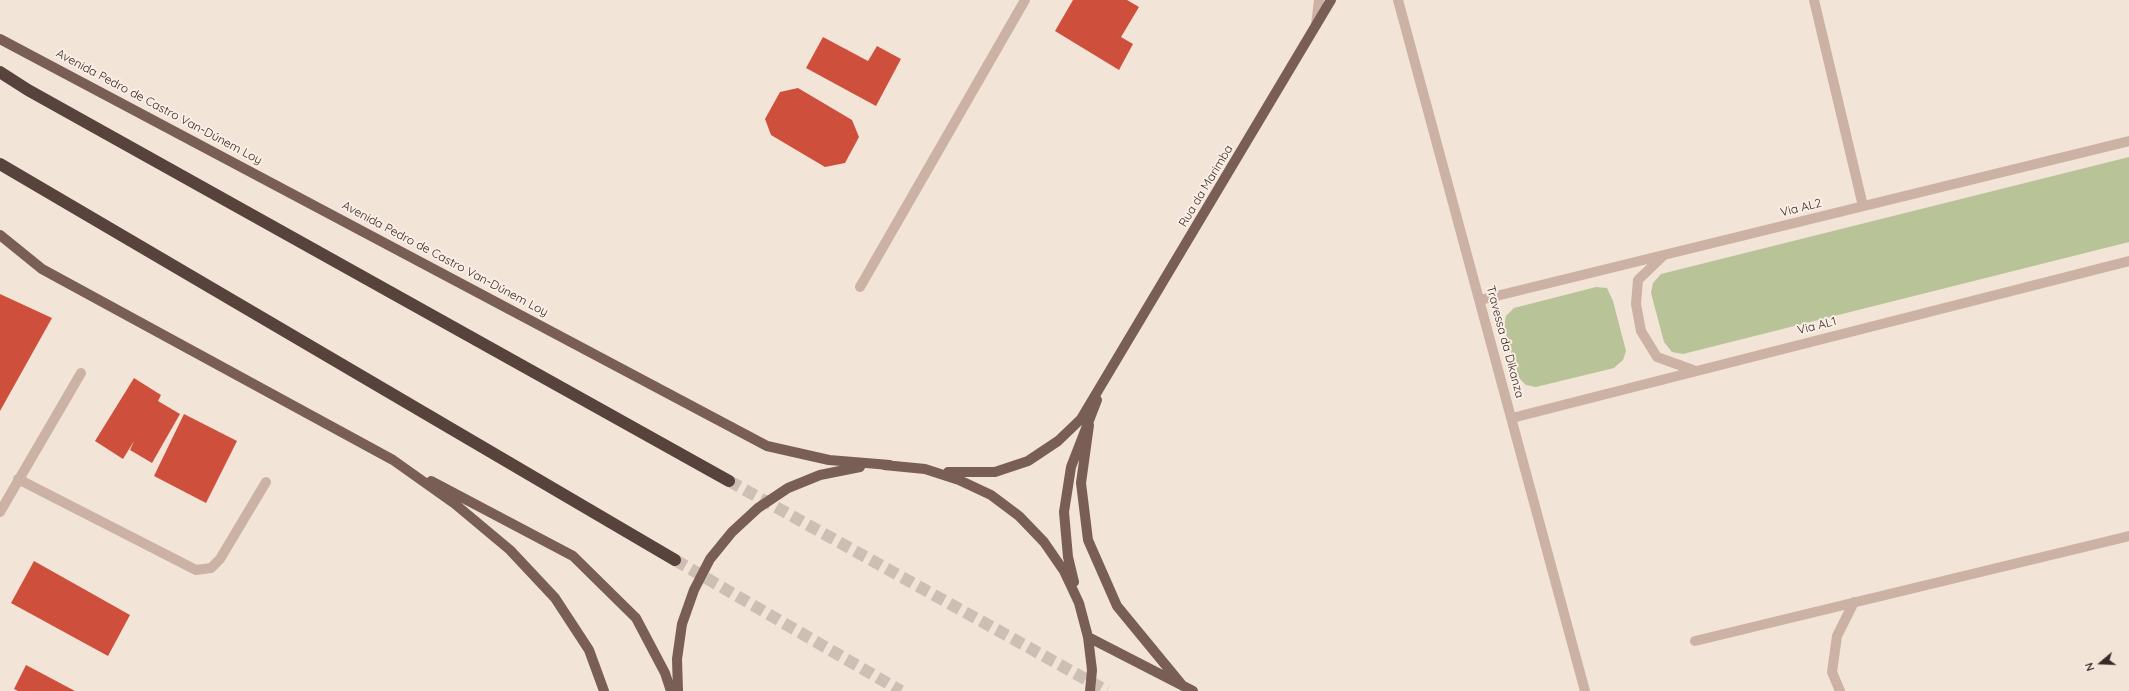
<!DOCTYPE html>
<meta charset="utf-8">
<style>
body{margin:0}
#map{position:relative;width:2129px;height:691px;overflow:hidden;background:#f3e4d8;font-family:Quicksand,sans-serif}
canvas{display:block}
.north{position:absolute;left:2081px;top:643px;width:40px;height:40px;-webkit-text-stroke:3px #faeee5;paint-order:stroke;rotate:251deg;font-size:11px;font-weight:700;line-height:16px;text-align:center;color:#362926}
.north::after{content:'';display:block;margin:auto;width:14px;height:18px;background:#362926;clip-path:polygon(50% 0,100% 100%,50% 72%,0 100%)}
</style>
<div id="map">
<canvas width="2129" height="691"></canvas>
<div class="north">N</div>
</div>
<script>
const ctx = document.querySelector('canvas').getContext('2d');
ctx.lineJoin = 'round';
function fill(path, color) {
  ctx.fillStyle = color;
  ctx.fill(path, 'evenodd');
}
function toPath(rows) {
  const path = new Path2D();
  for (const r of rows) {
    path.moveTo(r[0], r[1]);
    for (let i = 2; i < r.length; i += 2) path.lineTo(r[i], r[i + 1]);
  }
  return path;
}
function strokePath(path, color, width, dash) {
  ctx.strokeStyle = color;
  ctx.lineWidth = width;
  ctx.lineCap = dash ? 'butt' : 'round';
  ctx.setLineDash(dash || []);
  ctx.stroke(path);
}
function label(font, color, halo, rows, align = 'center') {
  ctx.font = font + ' Quicksand,sans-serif';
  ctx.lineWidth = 4;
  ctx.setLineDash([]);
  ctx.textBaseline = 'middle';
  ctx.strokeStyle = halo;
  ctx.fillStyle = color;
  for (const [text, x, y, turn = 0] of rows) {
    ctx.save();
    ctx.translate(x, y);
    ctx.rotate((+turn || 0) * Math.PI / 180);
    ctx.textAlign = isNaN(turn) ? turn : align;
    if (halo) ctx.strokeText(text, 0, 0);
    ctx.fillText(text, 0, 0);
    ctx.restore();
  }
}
fill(toPath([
 [2129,157,2129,242,1683,354,1672,352,1664,342,1651,293,1653,283,1661,274],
 [1596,287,1607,288,1613,301,1626,351,1623,360,1614,368,1536,387,1526,385,1517,376,1504,326,1506,316,1514,308]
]), '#b9c398');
fill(toPath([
 [1073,0,1127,0,1139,7,1121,37,1133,44,1119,70,1055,31],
 [823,37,868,61,877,46,901,59,876,106,806,68],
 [798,88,852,120,859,137,845,163,825,167,771,135,765,119,780,92],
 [0,294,52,318,0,411],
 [134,378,161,395,158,401,180,414,152,463,130,450,134,441,123,459,95,441],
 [184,414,237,441,206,503,154,476],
 [34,561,130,615,108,656,11,603],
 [26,665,75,691,18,691,14,689]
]), '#ce503c');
strokePath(toPath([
 [729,481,1107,691],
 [675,560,901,691]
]), '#cdbfb4', 12, [12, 6]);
strokePath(toPath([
 [1398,0,1585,691],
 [1814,0,1863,206],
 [1316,25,1319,0],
 [1663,256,1638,280,1636,304,1641,331,1657,357,1693,370],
 [860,287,1025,0],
 [1480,300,2129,141],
 [1512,418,2129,261],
 [18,479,196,570,211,568,220,559,266,482],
 [0,512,81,373],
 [1695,641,2129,536],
 [1840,691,1832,672,1837,636,1854,602]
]), '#cbb2a4', 10);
strokePath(toPath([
 [0,39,767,446,829,460,890,465],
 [0,235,42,269,393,460,455,504,510,550,555,598,589,650,604,691],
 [1089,425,1081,483,1088,540,1117,606,1182,685],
 [884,465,925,469,959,480,991,495,1019,516,1044,542,1064,571,1079,603,1088,637,1092,670,1090,691],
 [948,472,995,472,1028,461,1058,441,1081,419,1331,0],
 [431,481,573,556,636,618,665,673,671,691],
 [1074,582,1068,557,1064,512,1071,467,1097,400],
 [1088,637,1193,691],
 [678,691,677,659,682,624,694,590,710,559,732,532,758,508,788,488,820,475,860,467]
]), '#795e56', 10);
strokePath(toPath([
 [0,72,28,90,729,481],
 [0,164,675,560]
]), '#58423c', 12);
label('12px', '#362926', '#faeee5', [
 ["Avenida Pedro de Castro Van-Dúnem Loy",159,107,28],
 ["Rua da Marimba",1206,186,-59],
 ["Via AL2",1801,208,-14],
 ["Avenida Pedro de Castro Van-Dúnem Loy",445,259,28],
 ["Via AL1",1817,326,-14],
 ["Travessa da Dikanza",1505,342,75]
]);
</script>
